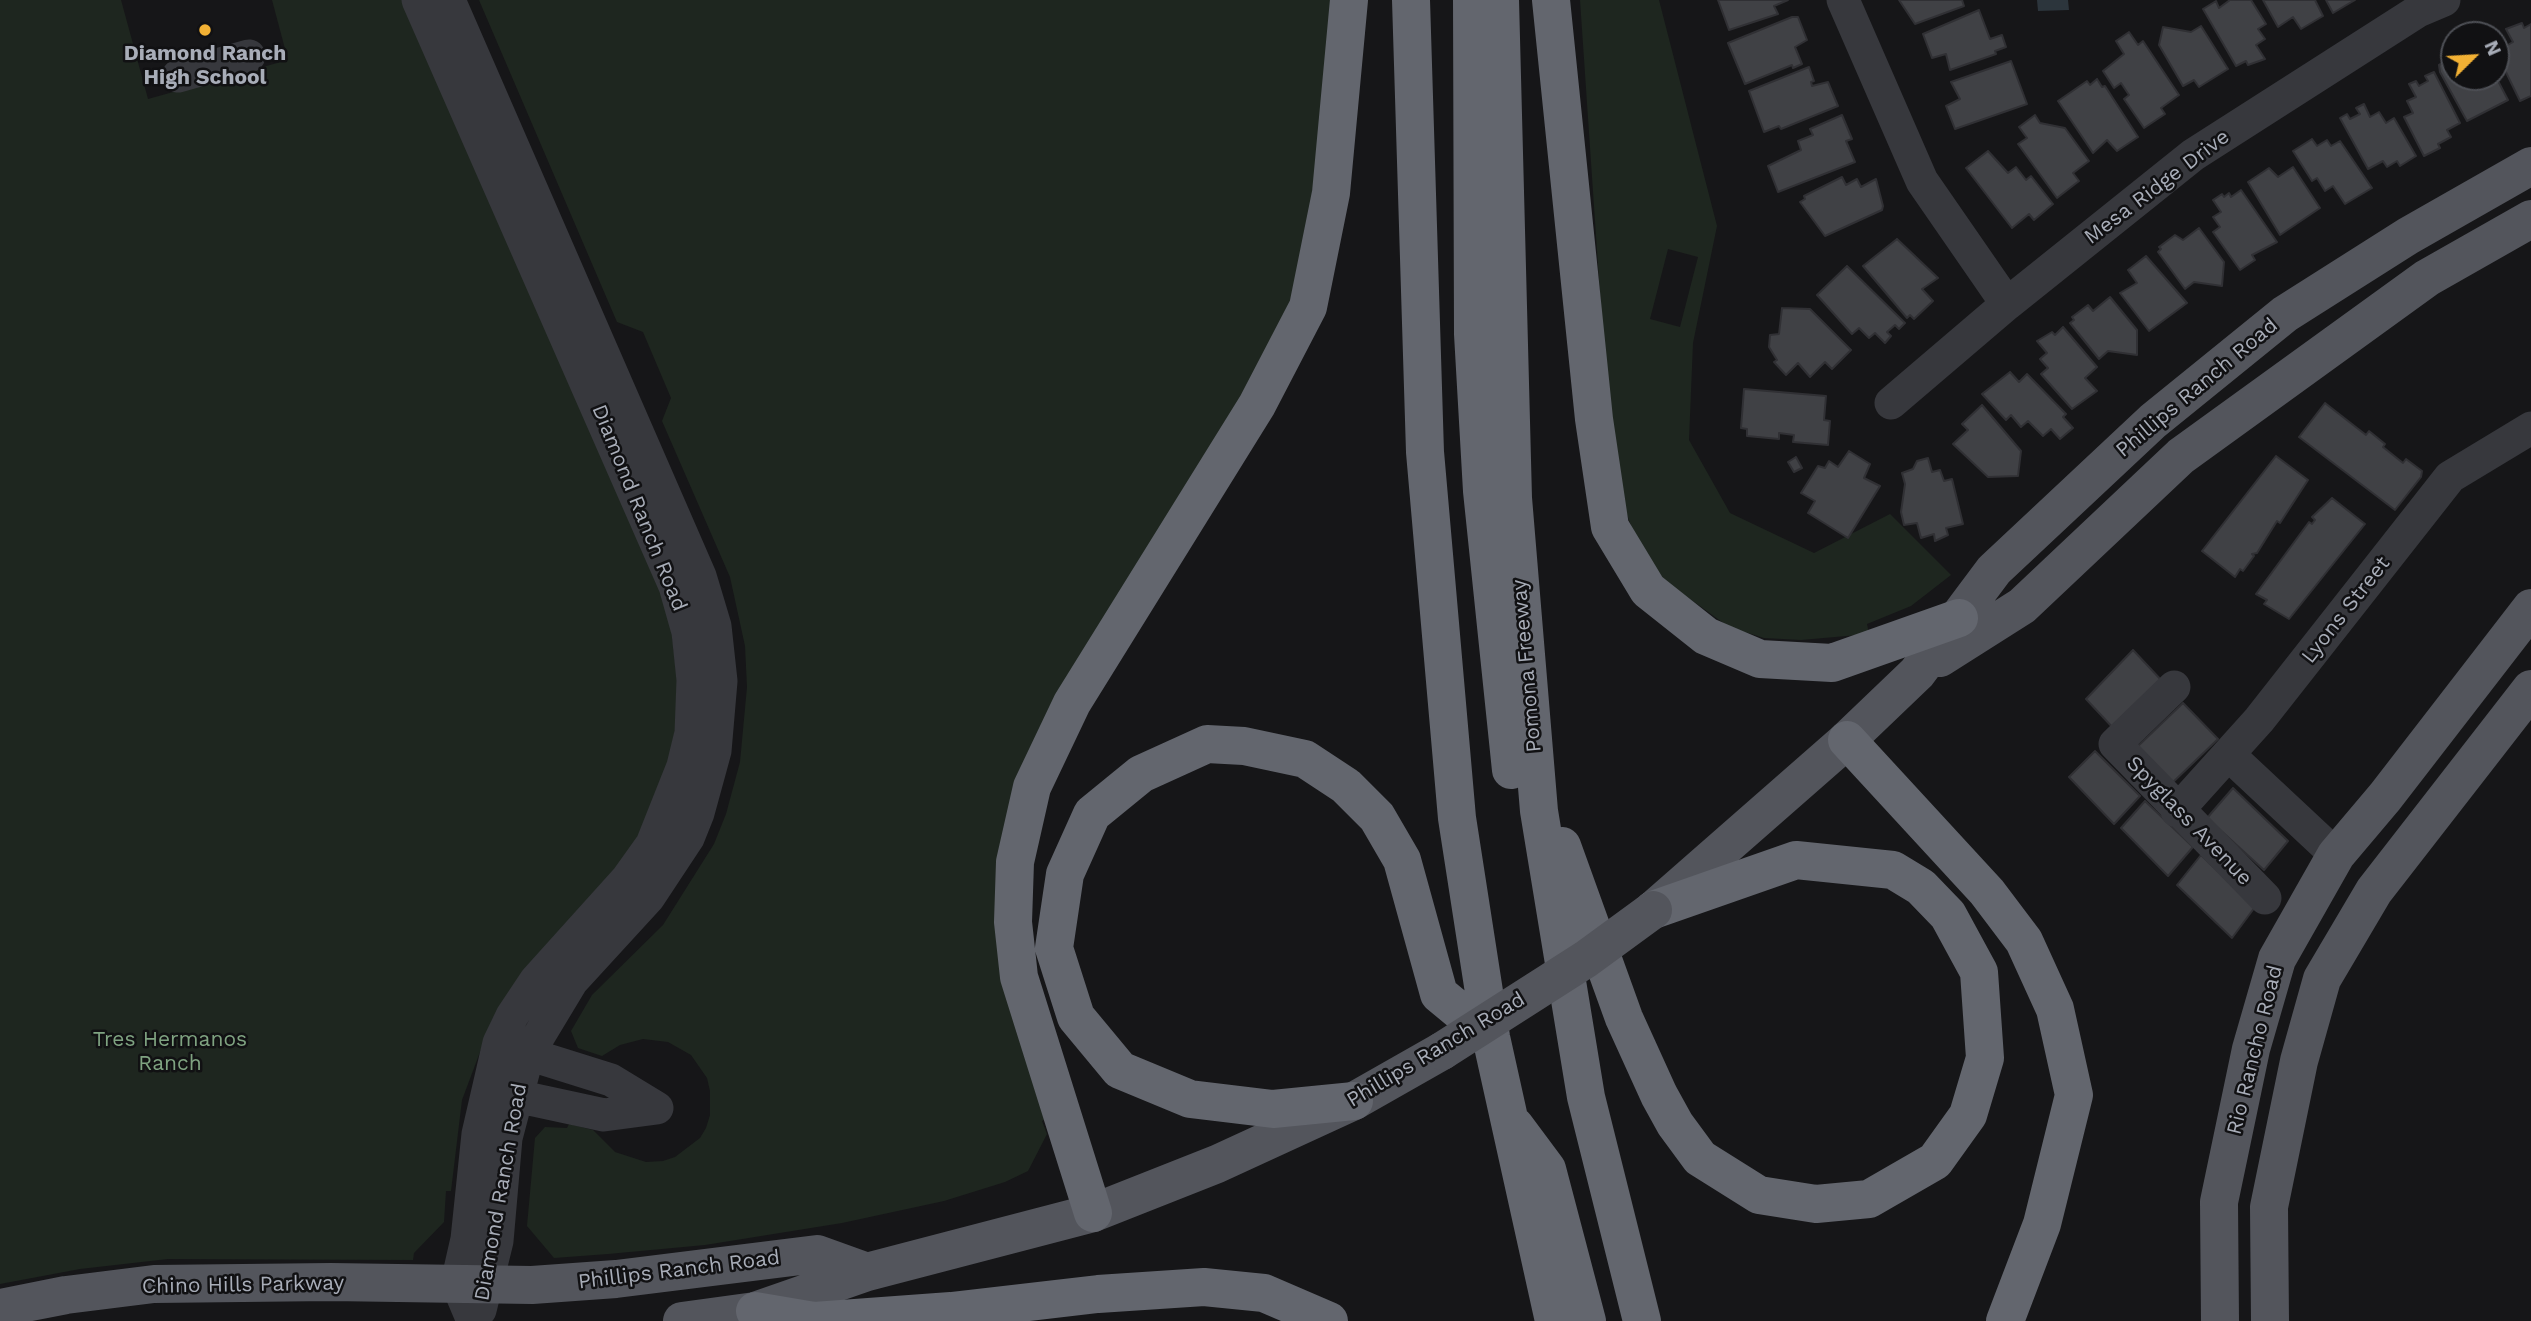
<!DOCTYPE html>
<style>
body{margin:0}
#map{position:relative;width:2531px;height:1321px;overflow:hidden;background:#161618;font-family:"Work Sans",sans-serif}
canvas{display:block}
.north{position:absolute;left:2440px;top:21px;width:70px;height:70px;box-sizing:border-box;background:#111113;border:2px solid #4d4f55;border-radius:50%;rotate:66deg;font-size:19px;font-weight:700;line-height:28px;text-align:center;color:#a8adb8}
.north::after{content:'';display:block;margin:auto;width:24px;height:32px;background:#f2b134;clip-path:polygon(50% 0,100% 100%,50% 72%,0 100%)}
</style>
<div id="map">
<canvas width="2531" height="1321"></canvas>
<div class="north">N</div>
</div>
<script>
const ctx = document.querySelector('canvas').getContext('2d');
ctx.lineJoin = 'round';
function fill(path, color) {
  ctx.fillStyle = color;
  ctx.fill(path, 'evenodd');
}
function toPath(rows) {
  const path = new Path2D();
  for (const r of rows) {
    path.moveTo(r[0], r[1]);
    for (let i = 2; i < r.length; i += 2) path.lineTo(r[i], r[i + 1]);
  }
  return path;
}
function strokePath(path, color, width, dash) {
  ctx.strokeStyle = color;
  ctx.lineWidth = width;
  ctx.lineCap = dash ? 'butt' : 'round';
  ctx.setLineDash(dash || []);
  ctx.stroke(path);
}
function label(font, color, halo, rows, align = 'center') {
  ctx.font = font + ' "Work Sans",sans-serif';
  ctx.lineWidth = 5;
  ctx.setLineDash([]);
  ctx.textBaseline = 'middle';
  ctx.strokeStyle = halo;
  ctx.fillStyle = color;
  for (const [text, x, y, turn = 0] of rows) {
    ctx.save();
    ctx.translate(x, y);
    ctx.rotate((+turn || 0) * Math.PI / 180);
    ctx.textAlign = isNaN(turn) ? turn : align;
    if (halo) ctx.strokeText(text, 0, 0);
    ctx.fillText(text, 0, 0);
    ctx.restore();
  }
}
fill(toPath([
 [0,0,121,0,148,99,288,60,272,0,403,0,669,608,680,706,663,788,628,856,524,970,492,1020,462,1100,451,1191,446,1191,444,1222,414,1253,413,1260,168,1259,80,1269,0,1284],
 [479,0,1333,0,1306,254,1280,332,1008,824,1051,1117,1042,1121,1047,1134,1028,1171,1005,1182,944,1201,842,1223,705,1245,608,1254,554,1258,527,1226,535,1138,545,1127,567,1128,569,1124,593,1130,615,1152,646,1162,663,1161,675,1157,700,1138,706,1128,710,1115,710,1091,707,1078,691,1055,668,1042,643,1039,620,1045,602,1056,578,1048,571,1031,592,995,663,925,714,844,726,814,740,762,747,687,745,646,730,577,662,421,671,398,643,332,617,322],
 [1580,0,1659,0,1717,226,1693,343,1689,440,1730,513,1814,553,1890,514,1951,575,1911,606,1867,624,1869,634,1801,640,1764,638,1729,627,1665,581,1640,551,1619,492,1602,324],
 [1668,249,1698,257,1680,327,1650,319]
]), '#1e261f');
fill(toPath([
 [2037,0,2068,0,2069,10,2038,11]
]), '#2c353c');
const building = toPath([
 [1718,0,1788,0,1774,6,1778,14,1729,30,1718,0],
 [1899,0,1962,0,1964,6,1915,24,1899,0],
 [2251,0,2266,24,2258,29,2265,39,2256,45,2265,59,2248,65,2246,61,2236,66,2203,9,2216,1,2219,8,2230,0,2251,0],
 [2263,0,2315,0,2323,16,2301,29,2293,17,2278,27,2263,0],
 [2326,0,2355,0,2333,13,2326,0],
 [1979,10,1990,39,2002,35,2006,47,1995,51,1996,54,1950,70,1946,54,1932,58,1923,34,1979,10],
 [1792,17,1798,17,1807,40,1795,47,1802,64,1793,68,1792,65,1745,84,1728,43,1792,17],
 [2522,23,2524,28,2531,24,2531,96,2520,101,2501,62,2509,58,2504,47,2513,42,2506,29,2522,23],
 [2201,26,2228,69,2199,87,2194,80,2183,86,2159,45,2163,27,2191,32,2201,26],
 [2129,32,2138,45,2143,41,2179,95,2161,108,2165,114,2144,128,2124,99,2129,95,2121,83,2114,88,2103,71,2124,54,2116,41,2129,32],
 [2454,57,2454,77,2496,77,2508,100,2467,121,2440,72,2439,65,2454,57],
 [2011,61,2027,104,1955,129,1946,106,1960,99,1951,82,2011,61],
 [1809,67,1814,81,1811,82,1812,86,1828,82,1838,106,1781,129,1779,126,1764,132,1749,91,1809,67],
 [2434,72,2460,123,2447,130,2451,137,2438,144,2440,148,2424,156,2404,117,2413,113,2407,101,2416,97,2409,84,2416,81,2419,86,2428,81,2425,76,2434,72],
 [2097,79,2102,87,2105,86,2138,137,2117,151,2107,140,2093,153,2058,101,2087,81,2090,85,2097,79],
 [2364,104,2370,117,2379,112,2386,123,2394,118,2416,156,2400,166,2397,161,2387,167,2383,161,2368,169,2340,118,2347,114,2350,119,2360,114,2356,108,2364,104],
 [1842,115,1852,139,1846,141,1855,162,1778,192,1768,166,1801,150,1798,141,1813,135,1810,129,1842,115],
 [2035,115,2040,123,2065,128,2089,161,2073,173,2079,181,2057,198,2018,144,2027,138,2019,127,2035,115],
 [2312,139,2317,146,2327,140,2331,146,2340,141,2372,188,2345,204,2333,186,2325,191,2317,178,2312,181,2293,151,2312,139],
 [1988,151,2008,173,2016,167,2026,180,2031,176,2053,204,2034,220,2029,214,2012,228,1966,168,1988,151],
 [2293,167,2320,208,2280,235,2248,182,2269,168,2278,177,2293,167],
 [1842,177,1846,185,1857,179,1861,187,1876,179,1883,206,1882,210,1825,236,1800,202,1805,199,1804,196,1842,177],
 [2241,190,2277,242,2252,255,2255,260,2240,270,2213,232,2220,227,2213,217,2221,212,2213,200,2222,194,2224,197,2229,193,2231,197,2241,190],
 [2199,228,2224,262,2222,286,2194,282,2185,289,2158,252,2161,249,2159,247,2175,235,2183,240,2199,228],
 [1897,239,1938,278,1922,289,1933,301,1914,319,1910,315,1907,318,1863,266,1897,239],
 [2146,256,2187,303,2149,331,2120,293,2137,283,2128,270,2146,256],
 [1847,266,1905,323,1899,329,1895,325,1887,332,1891,336,1885,343,1875,333,1869,338,1859,328,1852,334,1817,295,1847,266],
 [2110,297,2137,330,2137,355,2108,351,2099,359,2070,323,2074,320,2072,317,2088,305,2093,311,2110,297],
 [1782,308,1810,309,1851,350,1832,369,1825,362,1810,377,1798,363,1786,375,1774,362,1777,360,1769,347,1770,335,1779,334,1782,308],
 [2063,327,2097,367,2085,378,2097,391,2072,409,2041,374,2048,368,2040,359,2047,353,2037,341,2052,332,2055,335,2063,327],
 [2010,372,2019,382,2027,374,2066,414,2063,417,2073,428,2060,439,2051,429,2043,436,2028,421,2021,427,2011,415,2006,420,1982,394,2010,372],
 [1744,389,1826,396,1824,420,1830,421,1828,445,1793,442,1794,435,1779,433,1779,439,1747,436,1747,429,1741,428,1744,389],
 [2325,403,2366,435,2369,431,2385,444,2383,447,2403,463,2406,459,2422,471,2421,477,2395,510,2299,437,2325,403],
 [1982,405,2021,451,2018,476,1988,477,1953,444,1968,430,1962,424,1982,405],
 [1849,451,1870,464,1864,478,1880,486,1848,538,1808,513,1815,501,1801,493,1818,466,1825,468,1829,461,1838,467,1849,451],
 [2276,456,2308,480,2280,523,2277,521,2257,553,2252,554,2254,556,2243,571,2240,569,2235,577,2202,551,2276,456],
 [1796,457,1802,468,1794,472,1788,462,1796,457],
 [1928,458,1932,472,1940,470,1944,481,1952,479,1963,524,1946,528,1948,535,1935,541,1934,534,1921,538,1917,523,1904,525,1901,512,1905,484,1902,473,1913,469,1917,461,1928,458],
 [2332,498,2365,524,2289,619,2264,604,2267,600,2256,594,2309,522,2312,524,2315,520,2312,517,2332,498],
 [2133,650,2163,682,2115,730,2086,699,2133,650],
 [2183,703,2218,739,2170,785,2136,748,2183,703],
 [2095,751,2140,796,2114,824,2069,777,2095,751],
 [2233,788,2288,841,2264,870,2207,818,2233,788],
 [2145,801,2193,847,2168,876,2121,828,2145,801],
 [2201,855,2255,907,2232,938,2177,885,2201,855]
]);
fill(building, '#404145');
strokePath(building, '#303034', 2);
strokePath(toPath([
 [418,0,675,586,688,632,693,680,691,733,683,766,652,844,627,879,536,980,512,1016,499,1043,478,1134,467,1239,457,1283,473,1321],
 [449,0,700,576,715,626,721,681,715,751,698,813,688,838,649,897,572,981,528,1054,506,1138,497,1241,480,1310],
 [1843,0,1922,181,2007,304],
 [178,76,249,56],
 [1891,403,2007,304,2193,155,2418,11,2444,0],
 [2174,687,2115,744,2265,898],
 [2229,755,2336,855],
 [2177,811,2259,720,2450,477,2531,428],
 [516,1096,604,1115,657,1108,611,1080,528,1054]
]), '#37383d', 33);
strokePath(toPath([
 [1940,658,2022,606,2181,456,2427,278,2531,219],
 [1653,910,1847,740,1917,673,1994,570,2153,421,2285,314,2408,236,2531,166],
 [0,1308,66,1295,154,1284,331,1282,532,1285,616,1279,817,1254,867,1272],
 [682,1321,755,1311,867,1272,1093,1213,1217,1164,1354,1101,1442,1051],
 [2220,1321,2219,1202,2251,1049,2277,959,2336,855,2385,797,2531,608],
 [2270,1321,2269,1207,2299,1061,2322,979,2374,891,2531,689]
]), '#53555c', 38);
strokePath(toPath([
 [1411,0,1425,452,1457,818,1491,1037,1554,1321],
 [1472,0,1473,334,1482,491,1511,770],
 [1500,0,1513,498,1539,811,1586,1097,1642,1321],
 [1551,0,1594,419,1610,527,1648,590,1706,636,1760,659,1832,663,1959,618],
 [1847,740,1987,892,2024,941,2055,1009,2074,1095,2042,1224,2005,1321],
 [1562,846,1624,1018,1659,1095,1675,1124,1700,1158,1759,1195,1816,1204,1869,1199,1935,1161,1968,1115,1985,1058,1979,972,1948,915,1921,887,1893,870,1796,860,1653,910],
 [1354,1101,1273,1109,1190,1099,1120,1070,1076,1017,1054,948,1065,874,1092,814,1141,774,1207,744,1244,746,1305,759,1346,786,1377,817,1402,860,1439,994,1491,1037],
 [1515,1126,1547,1169,1587,1321],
 [1093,1213,1019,977,1013,922,1015,862,1032,787,1072,703,1257,405,1308,307,1331,193,1349,0],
 [755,1311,814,1321,951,1311,1098,1294,1204,1287,1264,1293,1329,1321]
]), '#63666e', 38);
strokePath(toPath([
 [1442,1051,1586,959,1653,910]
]), '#53555c', 38);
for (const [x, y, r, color] of [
 [205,30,7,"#f2b134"]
]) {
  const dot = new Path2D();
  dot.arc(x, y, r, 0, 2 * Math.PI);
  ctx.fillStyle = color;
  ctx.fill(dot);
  strokePath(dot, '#111113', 2.5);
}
label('bold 21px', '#a8adb8', '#111113', [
 ["Diamond Ranch",205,54],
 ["High School",205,78]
]);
label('21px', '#a8adb8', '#111113', [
 ["Mesa Ridge Drive",2157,187,-37],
 ["Phillips Ranch Road",2197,388,-40],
 ["Diamond Ranch Road",639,508,68],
 ["Lyons Street",2346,610,-52],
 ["Pomona Freeway",1527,666,-95],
 ["Spyglass Avenue",2189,821,46],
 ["Phillips Ranch Road",1436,1050,-31],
 ["Rio Rancho Road",2255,1050,-76],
 ["Diamond Ranch Road",501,1192,-80],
 ["Phillips Ranch Road",679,1270,-7],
 ["Chino Hills Parkway",243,1285,-1]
]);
label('21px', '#7fa381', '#111113', [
 ["Tres Hermanos",170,1040],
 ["Ranch",170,1064]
]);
</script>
